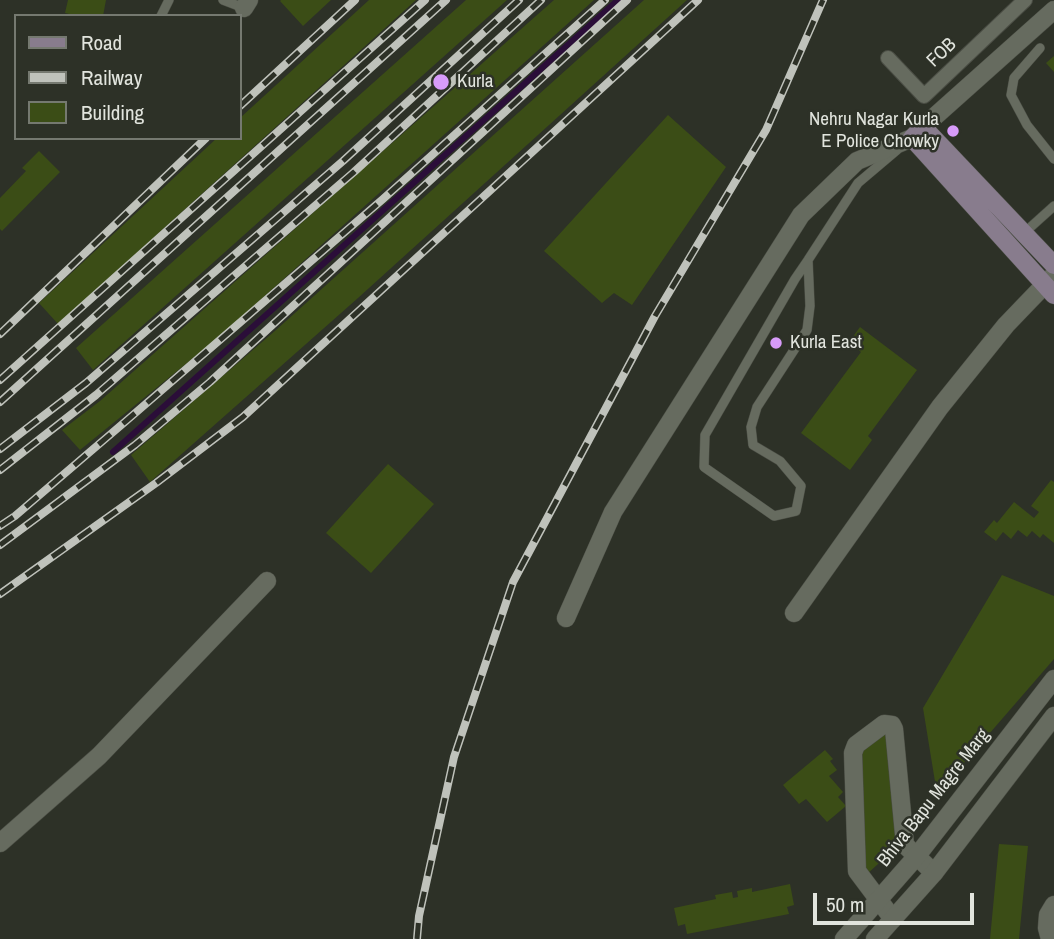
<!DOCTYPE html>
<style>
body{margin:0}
#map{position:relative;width:1054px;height:939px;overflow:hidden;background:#2d3127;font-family:"Archivo Narrow",sans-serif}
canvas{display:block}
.legend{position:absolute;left:14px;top:14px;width:228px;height:126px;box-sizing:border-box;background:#2d3127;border:2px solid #757970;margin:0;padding:9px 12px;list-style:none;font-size:21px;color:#e1e4dd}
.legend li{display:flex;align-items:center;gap:14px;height:35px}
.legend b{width:35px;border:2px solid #757970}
.scale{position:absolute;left:813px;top:893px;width:161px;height:32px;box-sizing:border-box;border:4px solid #e1e4dd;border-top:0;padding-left:9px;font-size:21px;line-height:24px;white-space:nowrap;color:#e1e4dd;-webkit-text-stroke:5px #2d3127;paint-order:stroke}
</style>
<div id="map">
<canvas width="1054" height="939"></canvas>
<ul class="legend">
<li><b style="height:9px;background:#887c8d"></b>Road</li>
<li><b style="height:9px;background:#bfc2bb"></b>Railway</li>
<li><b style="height:19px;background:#3b4d16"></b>Building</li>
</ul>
<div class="scale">50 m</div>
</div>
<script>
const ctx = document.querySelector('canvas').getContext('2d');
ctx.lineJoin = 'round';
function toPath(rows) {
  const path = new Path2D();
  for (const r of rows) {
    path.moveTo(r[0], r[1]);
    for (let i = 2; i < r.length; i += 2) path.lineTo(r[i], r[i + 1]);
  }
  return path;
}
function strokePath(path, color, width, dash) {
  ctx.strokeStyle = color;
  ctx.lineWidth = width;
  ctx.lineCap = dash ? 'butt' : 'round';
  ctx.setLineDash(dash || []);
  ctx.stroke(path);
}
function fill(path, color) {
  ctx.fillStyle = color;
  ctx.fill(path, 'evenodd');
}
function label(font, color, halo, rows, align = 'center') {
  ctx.font = font + ' "Archivo Narrow",sans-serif';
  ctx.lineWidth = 5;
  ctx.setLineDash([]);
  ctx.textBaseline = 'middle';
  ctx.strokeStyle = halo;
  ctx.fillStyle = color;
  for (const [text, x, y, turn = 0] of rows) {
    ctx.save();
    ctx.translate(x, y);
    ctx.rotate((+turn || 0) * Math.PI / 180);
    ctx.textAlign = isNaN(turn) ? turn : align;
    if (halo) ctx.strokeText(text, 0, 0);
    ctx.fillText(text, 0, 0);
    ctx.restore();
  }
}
strokePath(toPath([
 [113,452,618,0]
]), '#2b0e39', 6);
fill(toPath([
 [68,0,106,0,103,16,79,16,65,13],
 [281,0,331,0,303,26,280,1],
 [369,0,416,0,58,324,39,303,217,138,240,138,240,118],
 [466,0,507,0,93,370,76,348],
 [554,0,594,0,219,337,80,450,62,430,100,401],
 [644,0,687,0,358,298,150,482,131,455,276,330],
 [1054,56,1054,72,1046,63],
 [668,115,726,167,632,305,614,293,602,303,544,251],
 [39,151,60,172,2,231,0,229,0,198,26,171,22,168],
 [860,327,917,370,868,436,872,440,850,470,801,433,861,352,849,342],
 [388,464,434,504,371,573,326,533],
 [1051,480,1054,482,1054,543,1043,534,1040,538,1032,531,1027,537,1018,530,1011,539,1003,532,996,541,984,532,994,520,997,523,1014,502,1034,518,1039,512,1031,506],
 [1002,575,1054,596,1054,659,937,794,923,708],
 [887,727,900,844,866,875,859,751],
 [825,750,833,759,830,761,837,770,829,776,843,792,838,797,846,806,827,822,806,799,799,804,783,785],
 [999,844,1028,846,1019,939,990,939],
 [790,884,794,905,787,907,789,914,687,934,685,924,678,926,674,908,716,899,715,895,732,892,733,898,738,897,737,891,752,888,752,892]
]), '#3b4d16');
const service = toPath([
 [223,0,244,8],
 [161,16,169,0],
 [1040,48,1014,78,1011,95,1027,125,1054,159],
 [1024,233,1054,206],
 [808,260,810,306,807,330,757,407,751,427,753,445,780,461,801,486,796,511,774,516,704,467,705,435,795,279,808,260,858,183,897,150]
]);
const pedestrian = toPath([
 [888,58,924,96,1025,0]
]);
const minor = toPath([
 [244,8,249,0],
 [923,127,1054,10],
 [794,613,940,407,1006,325,1054,275],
 [566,618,613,512,801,215,857,161,912,138],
 [0,843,99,756,267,581],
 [893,919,857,871,853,753,856,745,884,724,892,725,894,729,905,845,934,873],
 [1050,939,1047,928,1048,915,1054,905]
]);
const tertiary = toPath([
 [844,939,916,857,1054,679],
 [875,939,934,873,1054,716]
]);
const secondary = toPath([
 [1054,265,923,127,912,138,1054,295]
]);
strokePath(service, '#4b4e45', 10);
strokePath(pedestrian, '#4b4e45', 16);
strokePath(minor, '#4b4e45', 19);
strokePath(tertiary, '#4b4e45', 19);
strokePath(secondary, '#4b4e45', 19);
strokePath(service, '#666b5f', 9);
strokePath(pedestrian, '#666b5f', 14);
strokePath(minor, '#666b5f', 18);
strokePath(tertiary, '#666b5f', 18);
strokePath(secondary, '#887c8d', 18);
const rail = toPath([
 [240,106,355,0],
 [0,334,206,138],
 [0,380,425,0],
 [0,402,446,0],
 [0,449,86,383,343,161,519,0],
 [0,470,96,395,354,172,541,0],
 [0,526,15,516,126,421,383,199,605,0],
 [0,545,135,445,210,382,627,0],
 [0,594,156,483,243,417,698,0],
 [417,939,419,916,454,757,513,582,655,316,766,130,823,0]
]);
strokePath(rail, '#bfc2bb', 8);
strokePath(rail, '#2d3127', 5, [16]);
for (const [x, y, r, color] of [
 [441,82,9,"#d79bf9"],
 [953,131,7,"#d79bf9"],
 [776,343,7,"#d79bf9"]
]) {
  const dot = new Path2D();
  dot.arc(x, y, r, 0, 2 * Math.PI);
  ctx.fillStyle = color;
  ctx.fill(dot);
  strokePath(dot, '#2d3127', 2.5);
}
label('19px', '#e1e4dd', '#2d3127', [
 ["FOB",942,53,-44],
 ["Bhiva Bapu Magre Marg",934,798,-52]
]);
label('19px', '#e1e4dd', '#2d3127', [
 ["Kurla",457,82],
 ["Nehru Nagar Kurla",939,120,"right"],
 ["E Police Chowky",939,142,"right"],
 ["Kurla East",790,343]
], 'left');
</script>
